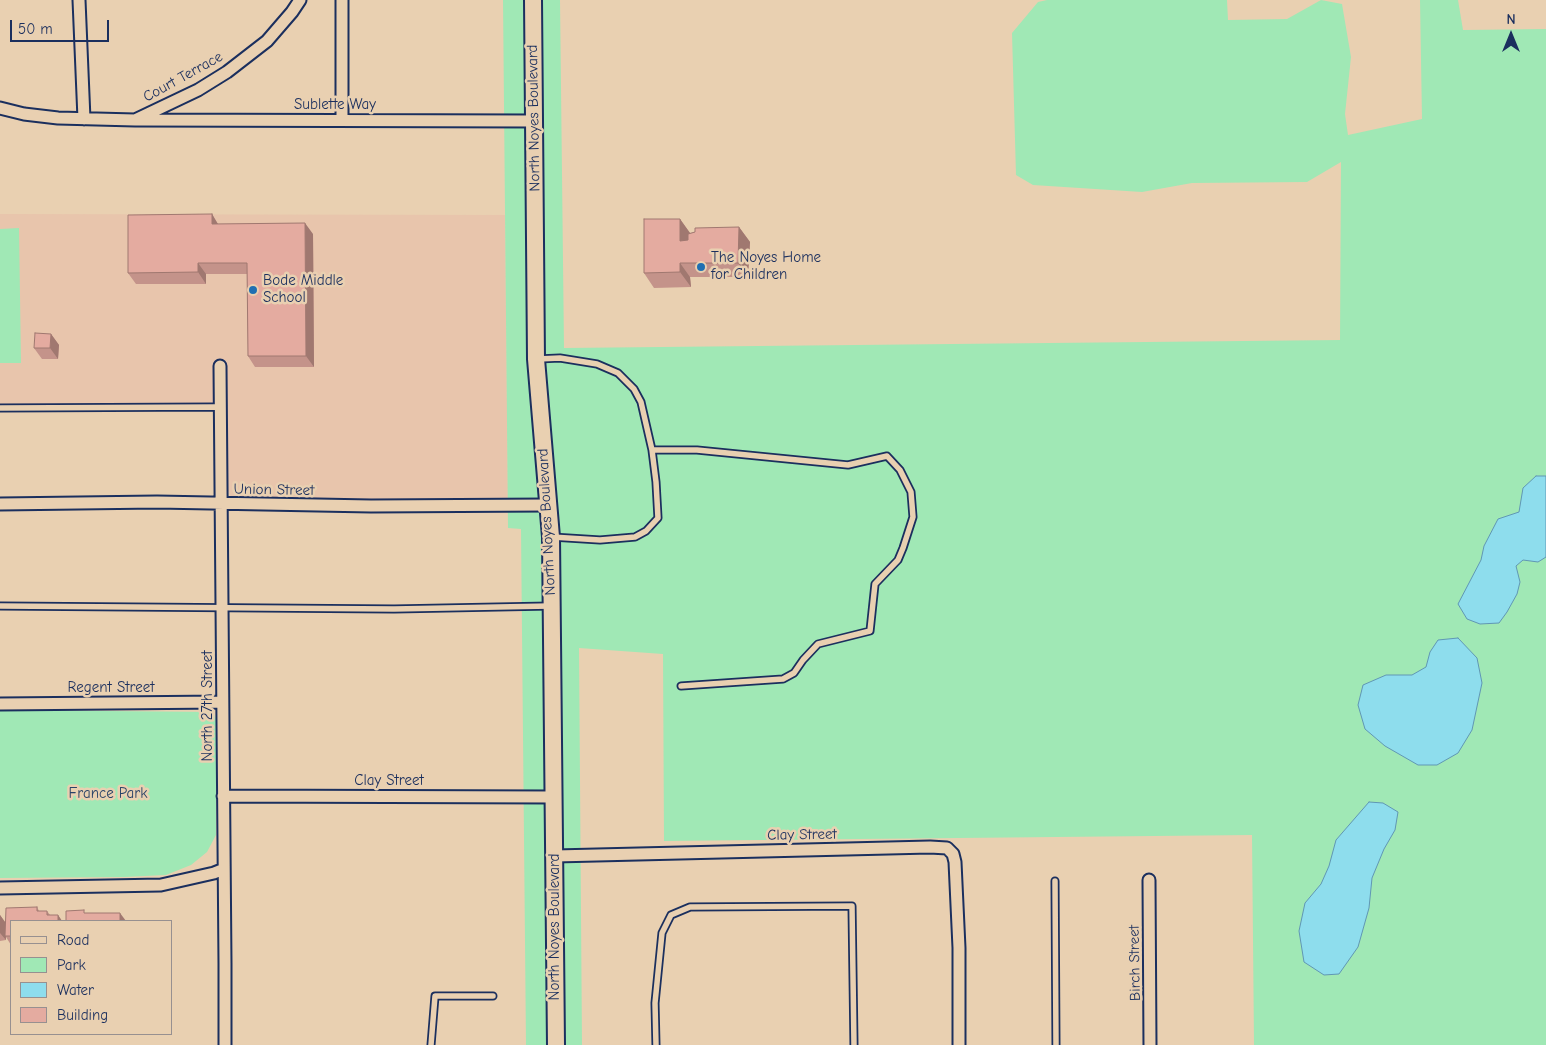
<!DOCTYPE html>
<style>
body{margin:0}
#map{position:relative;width:1546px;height:1045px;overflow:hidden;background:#e9d0b1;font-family:"Comic Neue",sans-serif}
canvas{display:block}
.legend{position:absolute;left:10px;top:920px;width:162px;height:115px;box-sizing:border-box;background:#e9d0b1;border:1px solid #979090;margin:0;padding:6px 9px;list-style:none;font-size:15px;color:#1b2f5e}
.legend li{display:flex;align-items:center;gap:10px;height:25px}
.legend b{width:25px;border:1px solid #979090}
.north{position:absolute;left:1486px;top:10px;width:50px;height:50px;-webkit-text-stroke:4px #e9d0b1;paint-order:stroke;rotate:0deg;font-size:14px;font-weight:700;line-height:20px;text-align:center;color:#1b2f5e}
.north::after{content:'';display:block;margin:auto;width:18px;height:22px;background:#1b2f5e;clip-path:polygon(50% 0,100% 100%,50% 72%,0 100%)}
.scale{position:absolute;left:10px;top:20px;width:99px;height:22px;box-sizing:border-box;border:2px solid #1b2f5e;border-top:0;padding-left:6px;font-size:15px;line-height:18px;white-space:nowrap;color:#1b2f5e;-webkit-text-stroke:4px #e9d0b1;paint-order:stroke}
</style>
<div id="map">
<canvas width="1546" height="1045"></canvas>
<ul class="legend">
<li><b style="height:6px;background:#e9d0b1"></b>Road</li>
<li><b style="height:14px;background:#a0e8b5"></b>Park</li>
<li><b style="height:14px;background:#8edded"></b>Water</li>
<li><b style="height:14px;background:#e4aba0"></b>Building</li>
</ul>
<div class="north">N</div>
<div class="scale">50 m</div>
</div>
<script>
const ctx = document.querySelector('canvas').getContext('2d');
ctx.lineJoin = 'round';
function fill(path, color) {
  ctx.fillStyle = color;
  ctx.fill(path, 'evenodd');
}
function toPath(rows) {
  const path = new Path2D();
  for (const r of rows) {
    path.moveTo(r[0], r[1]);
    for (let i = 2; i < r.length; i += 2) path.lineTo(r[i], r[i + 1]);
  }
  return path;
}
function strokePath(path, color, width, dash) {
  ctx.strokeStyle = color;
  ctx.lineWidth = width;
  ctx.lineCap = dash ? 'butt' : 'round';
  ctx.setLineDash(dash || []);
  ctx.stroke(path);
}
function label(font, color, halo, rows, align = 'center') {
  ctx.font = font + ' "Comic Neue",sans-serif';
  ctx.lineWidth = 5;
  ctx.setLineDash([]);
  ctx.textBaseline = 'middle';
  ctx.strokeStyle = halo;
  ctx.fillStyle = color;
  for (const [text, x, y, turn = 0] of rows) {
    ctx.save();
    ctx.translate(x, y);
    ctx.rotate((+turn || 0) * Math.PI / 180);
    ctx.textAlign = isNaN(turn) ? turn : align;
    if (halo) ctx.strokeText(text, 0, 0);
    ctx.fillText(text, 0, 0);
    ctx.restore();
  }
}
fill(toPath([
 [0,214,505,215,508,502,234,499,230,495,228,490,227,404,0,405]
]), '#e8c5ac');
fill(toPath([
 [503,0,560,0,564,348,1340,340,1341,162,1307,182,1192,183,1142,192,1033,185,1016,175,1012,33,1038,2,1047,0,1227,0,1228,20,1287,19,1321,0,1342,4,1351,57,1345,114,1348,135,1422,119,1420,0,1458,0,1463,30,1546,29,1546,1045,1254,1045,1252,835,664,841,663,654,579,648,582,1045,526,1045,521,529,508,528],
 [19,228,21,363,0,363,0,229],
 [0,710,213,712,216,719,216,835,207,852,191,865,166,875,124,877,0,878]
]), '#a0e8b5');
const water = toPath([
 [1536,476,1546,476,1546,557,1538,562,1523,560,1516,566,1520,582,1517,594,1507,612,1499,623,1480,624,1467,619,1458,604,1481,560,1484,546,1498,519,1519,512,1523,488,1536,476],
 [1458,638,1477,658,1482,683,1472,730,1458,753,1437,765,1418,765,1385,746,1365,729,1358,705,1363,685,1386,675,1412,675,1426,667,1430,652,1438,640,1458,638],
 [1369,802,1383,803,1398,812,1395,830,1384,849,1372,878,1369,908,1358,947,1339,974,1324,975,1304,962,1299,931,1305,903,1321,884,1329,866,1336,840,1369,802]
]);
fill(water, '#8edded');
strokePath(water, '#6097b4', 1);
const lane = toPath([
 [538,359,560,358,597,364,618,373,634,389,641,402,652,450,656,482,658,518,646,531,635,537,600,540,552,537],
 [0,408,216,407,220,409],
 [652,450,697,450,848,465,887,456,900,470,911,492,913,517,903,548,898,560,875,584,870,631,818,644,803,660,794,673,783,679,681,686],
 [0,606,394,609,550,606],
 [1055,881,1056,1045],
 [431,1045,435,996,493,996],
 [656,1045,655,1003,662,933,671,915,690,907,852,906,854,1045]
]);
const street = toPath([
 [79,0,84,119],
 [0,108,24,114,58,118,135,120,198,90,227,72,267,41,292,12,300,0],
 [342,119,342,0],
 [135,120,534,121],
 [220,366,225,963,225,1045],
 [0,504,157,502,371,506,548,505],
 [0,704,222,702],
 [223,796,554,797],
 [555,856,930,847,947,848,953,854,955,862,959,948,959,1045],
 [1149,880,1150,1045],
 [0,888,161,885,214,873,224,869]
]);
const secondary = toPath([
 [533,0,536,359,551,537,556,1045]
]);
strokePath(lane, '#1b2f5e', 9);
strokePath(street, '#1b2f5e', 15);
strokePath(secondary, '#1b2f5e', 20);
strokePath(lane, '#e9d0b1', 5.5);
strokePath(street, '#e9d0b1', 11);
strokePath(secondary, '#e9d0b1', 16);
fill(toPath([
 [212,214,218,224,313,234,314,367,255,367,248,356,247,274,206,274,206,284,136,284,128,273],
 [680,219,690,233,739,227,750,242,748,277,690,277,691,287,654,288,644,273],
 [51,334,59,345,58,359,42,359,34,348],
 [37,907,39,911,47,911,50,915,58,915,62,921,11,921,11,945,6,937,6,940,0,941,0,915,5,922]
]), '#c4938a');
fill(toPath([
 [212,214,219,226,212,224],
 [680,219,690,233,691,256,680,241],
 [305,223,313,234,314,367,306,356],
 [739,227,750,242,748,277,738,263],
 [198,263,206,274,206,284,198,272],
 [680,263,690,277,691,287,680,272],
 [51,334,59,345,58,359,50,348],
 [120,913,126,921,120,921],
 [0,915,5,922,6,940,0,933],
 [58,915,62,921,58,921]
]), '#a07870');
const building = toPath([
 [212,214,212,224,305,223,306,356,248,356,247,263,198,263,198,272,128,273,128,215,212,214],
 [644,219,680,219,680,241,688,240,688,234,695,232,695,228,739,227,738,263,680,263,680,272,644,273,644,219],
 [35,333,51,334,50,348,34,348,35,333],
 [37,907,37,911,47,911,47,915,58,915,58,921,11,921,11,936,5,936,6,908,37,907],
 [84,910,84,913,120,913,120,921,66,921,66,911,84,910]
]);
fill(building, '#e4aba0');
strokePath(building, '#a07870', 1);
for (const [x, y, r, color] of [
 [701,267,5,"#1f6fb2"],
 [253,290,5,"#1f6fb2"]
]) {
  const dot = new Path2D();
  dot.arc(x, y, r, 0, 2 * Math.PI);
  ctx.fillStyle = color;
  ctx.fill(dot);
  strokePath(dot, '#e9d0b1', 2);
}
label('15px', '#1b2f5e', '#e9d0b1', [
 ["Court Terrace",183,77,-29],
 ["Sublette Way",335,105],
 ["North Noyes Boulevard",534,118,-91],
 ["Union Street",274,490,1],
 ["North Noyes Boulevard",547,522,-93],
 ["Regent Street",111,688],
 ["North 27th Street",208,706,-90],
 ["Clay Street",389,781],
 ["Clay Street",802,835,-1],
 ["North Noyes Boulevard",555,927,-90],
 ["Birch Street",1135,963,-91]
]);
label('15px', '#1b2f5e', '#e9d0b1', [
 ["The Noyes Home",711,258],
 ["for Children",711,275],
 ["Bode Middle",263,281],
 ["School",263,298]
], 'left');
label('15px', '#284267', '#e9d0b1', [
 ["France Park",108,794]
]);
</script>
